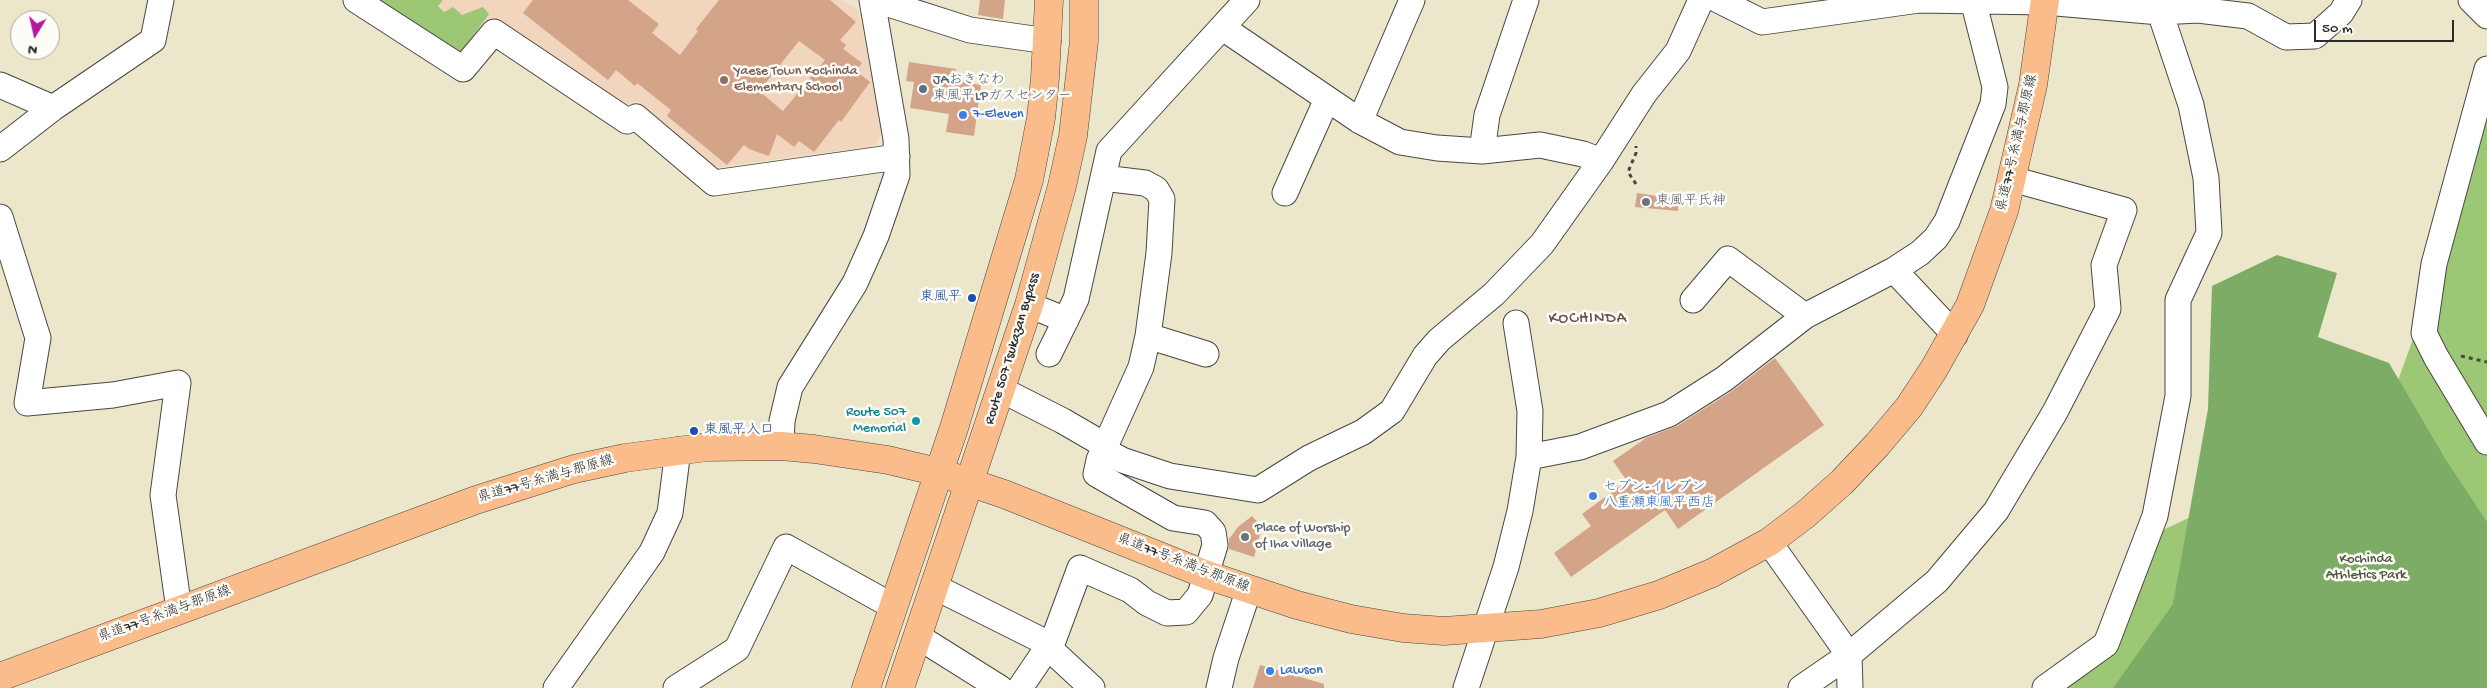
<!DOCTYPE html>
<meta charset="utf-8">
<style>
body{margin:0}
#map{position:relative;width:2487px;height:688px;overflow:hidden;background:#ece6ca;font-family:"Gochi Hand",sans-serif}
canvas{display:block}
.north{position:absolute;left:10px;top:10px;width:50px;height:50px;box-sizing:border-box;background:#fdfcf7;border:1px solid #a9a8a5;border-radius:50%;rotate:189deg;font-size:14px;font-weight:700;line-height:20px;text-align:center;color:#2b2b2b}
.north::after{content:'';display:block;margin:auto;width:18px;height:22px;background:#b5179e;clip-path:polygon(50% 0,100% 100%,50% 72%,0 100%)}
.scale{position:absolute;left:2314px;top:20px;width:140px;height:22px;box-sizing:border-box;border:2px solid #2b2b2b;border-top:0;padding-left:6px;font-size:15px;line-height:18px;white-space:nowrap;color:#2b2b2b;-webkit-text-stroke:4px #fdfcf7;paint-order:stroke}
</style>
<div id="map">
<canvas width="2487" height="688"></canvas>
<div class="north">N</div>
<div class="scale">50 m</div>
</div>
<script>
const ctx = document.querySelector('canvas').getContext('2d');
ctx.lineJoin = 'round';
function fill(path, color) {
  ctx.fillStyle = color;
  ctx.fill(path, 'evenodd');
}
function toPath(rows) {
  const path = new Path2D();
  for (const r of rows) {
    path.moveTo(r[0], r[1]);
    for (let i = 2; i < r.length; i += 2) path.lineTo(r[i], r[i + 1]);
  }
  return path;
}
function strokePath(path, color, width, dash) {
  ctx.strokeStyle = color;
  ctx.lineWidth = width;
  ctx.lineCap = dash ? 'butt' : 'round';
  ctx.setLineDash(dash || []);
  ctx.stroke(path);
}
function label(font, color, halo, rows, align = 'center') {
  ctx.font = font + ' "Gochi Hand","Klee One",sans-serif';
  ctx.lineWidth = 5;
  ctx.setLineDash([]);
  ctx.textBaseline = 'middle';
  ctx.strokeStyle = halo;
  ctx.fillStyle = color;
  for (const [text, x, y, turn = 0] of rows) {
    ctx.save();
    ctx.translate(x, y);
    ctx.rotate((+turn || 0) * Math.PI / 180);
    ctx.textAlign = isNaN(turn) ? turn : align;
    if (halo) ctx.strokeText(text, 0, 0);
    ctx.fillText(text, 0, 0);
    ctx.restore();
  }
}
fill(toPath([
 [368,0,842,0,858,10,860,18,882,133,874,146,719,167,713,165,637,101,616,107,491,22,462,59]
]), '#f1d5bd');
fill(toPath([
 [375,0,443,0,438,6,444,12,453,7,462,15,483,7,489,14,461,52],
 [2487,104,2487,688,2061,688,2113,639,2144,539,2381,427,2428,298]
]), '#9cc774');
fill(toPath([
 [2277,255,2337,273,2318,337,2389,363,2446,460,2487,522,2487,688,2113,688,2173,604,2208,409,2212,286]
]), '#7dac66');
fill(toPath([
 [533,0,628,0,659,24,652,33,680,55,698,31,696,29,719,0,830,0,856,22,840,40,846,45,843,49,862,63,856,71,870,82,841,122,839,120,814,152,799,141,794,147,777,134,769,156,749,149,744,145,727,165,667,116,671,110,637,83,635,86,616,70,608,80,523,13],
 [799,41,825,60,783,111,759,91],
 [980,0,1005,0,1003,19,978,15],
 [909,62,956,69,955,81,981,85,974,136,946,132,949,114,910,108,914,82,906,81],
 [1637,193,1679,199,1678,211,1635,207],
 [1775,358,1824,425,1678,529,1665,510,1571,577,1554,553,1591,526,1582,514,1627,481,1613,461,1646,438,1677,426,1732,391],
 [1252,516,1262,527,1254,557,1229,549,1229,539,1238,527],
 [1260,665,1324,684,1324,688,1253,688]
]), '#d4a489');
const minor = toPath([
 [356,0,463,69,494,32,627,121,636,117,714,183,897,157],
 [876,0,970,30,1048,41],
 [1718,0,1762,22,1919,0,2045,2,2160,12,2198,10,2248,16,2286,37,2315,36,2341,13,2349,0],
 [2471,0,2487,16],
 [1223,28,1360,121,1400,142,1437,148,1482,151,1540,145,1583,154,1601,161],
 [2487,69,2434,264,2424,333,2436,357,2487,442],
 [0,85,53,108],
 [1360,121,1412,0],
 [0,149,53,108,153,40,161,0],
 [1482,151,1487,115,1526,0],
 [1285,193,1327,99],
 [0,217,38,338,27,403,113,395,178,383,163,495,179,610],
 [1894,270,1955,335],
 [1693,300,1728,259,1805,316],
 [1029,305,1066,320],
 [1148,336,1206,354],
 [1049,354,1076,299,1109,151,1247,0],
 [1000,389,1063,421,1106,446],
 [781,446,782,421,790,387,855,283,876,236,897,175,896,139,872,0],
 [1105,451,1122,460,1170,476,1258,490,1309,458,1363,432,1392,411,1425,356,1439,340,1494,294,1542,244,1601,161,1644,94,1678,51,1701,0],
 [1529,457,1580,447,1669,414,1724,379,1805,316,1894,270,1920,253,1936,238,1947,221,1993,104,1995,87,1973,0],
 [1769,542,1849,655,1850,688],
 [935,587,1041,640,1050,649,1080,568,1130,590,1147,603,1167,613,1186,612,1200,595,1215,545,1213,532,1205,523,1173,518,1096,474,1099,460,1141,367,1148,336,1159,253,1162,199,1156,189,1145,183,1103,178],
 [917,636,1000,688],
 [556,688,652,552,670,513,678,450],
 [676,688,737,649,786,547,894,607],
 [1020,688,1041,657,1050,649,1092,688],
 [1219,688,1226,658,1249,589],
 [1466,688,1506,567,1520,511,1529,457,1530,411,1516,323],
 [1801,688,1849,655,1937,581,1996,511,2055,412,2108,309,2104,265,2124,210,2012,179],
 [2045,688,2106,644,2155,516,2178,396,2178,300,2209,233,2206,178,2191,105,2160,12]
]);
const major = toPath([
 [0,677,476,500,574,469,625,458,707,447,781,446,814,449,888,460,938,472,1004,494,1207,575,1297,605,1351,619,1403,628,1444,631,1541,624,1599,613,1659,595,1712,573,1769,542,1806,514,1842,482,1877,445,1909,407,1934,369,1970,305,2004,211,2033,85,2045,0]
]);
const highway = toPath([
 [866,688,954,428,1029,180,1041,118,1045,78,1049,0],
 [900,688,1029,305,1062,186,1073,136,1084,41,1084,0]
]);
strokePath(minor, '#484743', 27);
strokePath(major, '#484743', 29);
strokePath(highway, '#484743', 29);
strokePath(toPath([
 [1636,184,1628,172,1636,153,1636,146],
 [2461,356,2487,362]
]), '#484743', 3, [4, 4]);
strokePath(minor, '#fff', 25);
strokePath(major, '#f9bc8a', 28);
strokePath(highway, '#f9bc8a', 28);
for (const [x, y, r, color] of [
 [724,80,5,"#8d6e63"],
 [923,89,5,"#5c6f8a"],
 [963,115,5,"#3f7fe0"],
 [1646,202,5,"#6b7280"],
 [972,298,5,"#1a4fb4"],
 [916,421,5,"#0f9aa8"],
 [694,431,5,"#1a4fb4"],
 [1593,496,5,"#3f7fe0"],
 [1245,537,5,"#6b7280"],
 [1270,671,5,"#3f7fe0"]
]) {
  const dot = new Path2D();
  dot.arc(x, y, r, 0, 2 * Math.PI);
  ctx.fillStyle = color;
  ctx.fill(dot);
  strokePath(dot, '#fdfcf7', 2);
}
label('14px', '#785e54', '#fdfcf7', [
 ["Yaese Town Kochinda",734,72],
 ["Elementary School",734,88]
], 'left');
label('14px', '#4e5e75', '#fdfcf7', [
 ["JAおきなわ",933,81],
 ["東風平LPガスセンター",933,97]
], 'left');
label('14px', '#366cbe', '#fdfcf7', [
 ["7-Eleven",973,115],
 ["セブン-イレブン",1603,488],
 ["八重瀬東風平西店",1603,504],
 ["Lawson",1280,671]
], 'left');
label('14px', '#2b2b2b', '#fdfcf7', [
 ["県道77号糸満与那原線",2018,143,-77],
 ["Route 507 Tsukazan Bypass",1013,349,-73],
 ["県道77号糸満与那原線",546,480,-16],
 ["県道77号糸満与那原線",1183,564,21],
 ["県道77号糸満与那原線",165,615,-20]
]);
label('14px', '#5b616d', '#fdfcf7', [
 ["東風平氏神",1656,202],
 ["Place of Worship",1255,529],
 ["of Iha Village",1255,545]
], 'left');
label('14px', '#164399', '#fdfcf7', [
 ["東風平",962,298],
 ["東風平入口",704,431,"left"]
], 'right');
label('14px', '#0d838f', '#fdfcf7', [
 ["Route 507",906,413],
 ["Memorial",906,429]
], 'right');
label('14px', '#4d5a41', '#fdfcf7', [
 ["Kochinda",2366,560],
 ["Athletics Park",2366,576]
]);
ctx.letterSpacing = '1px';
label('16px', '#66554c', '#fdfcf7', [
 ["KOCHINDA",1588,320]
]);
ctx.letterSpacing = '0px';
</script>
